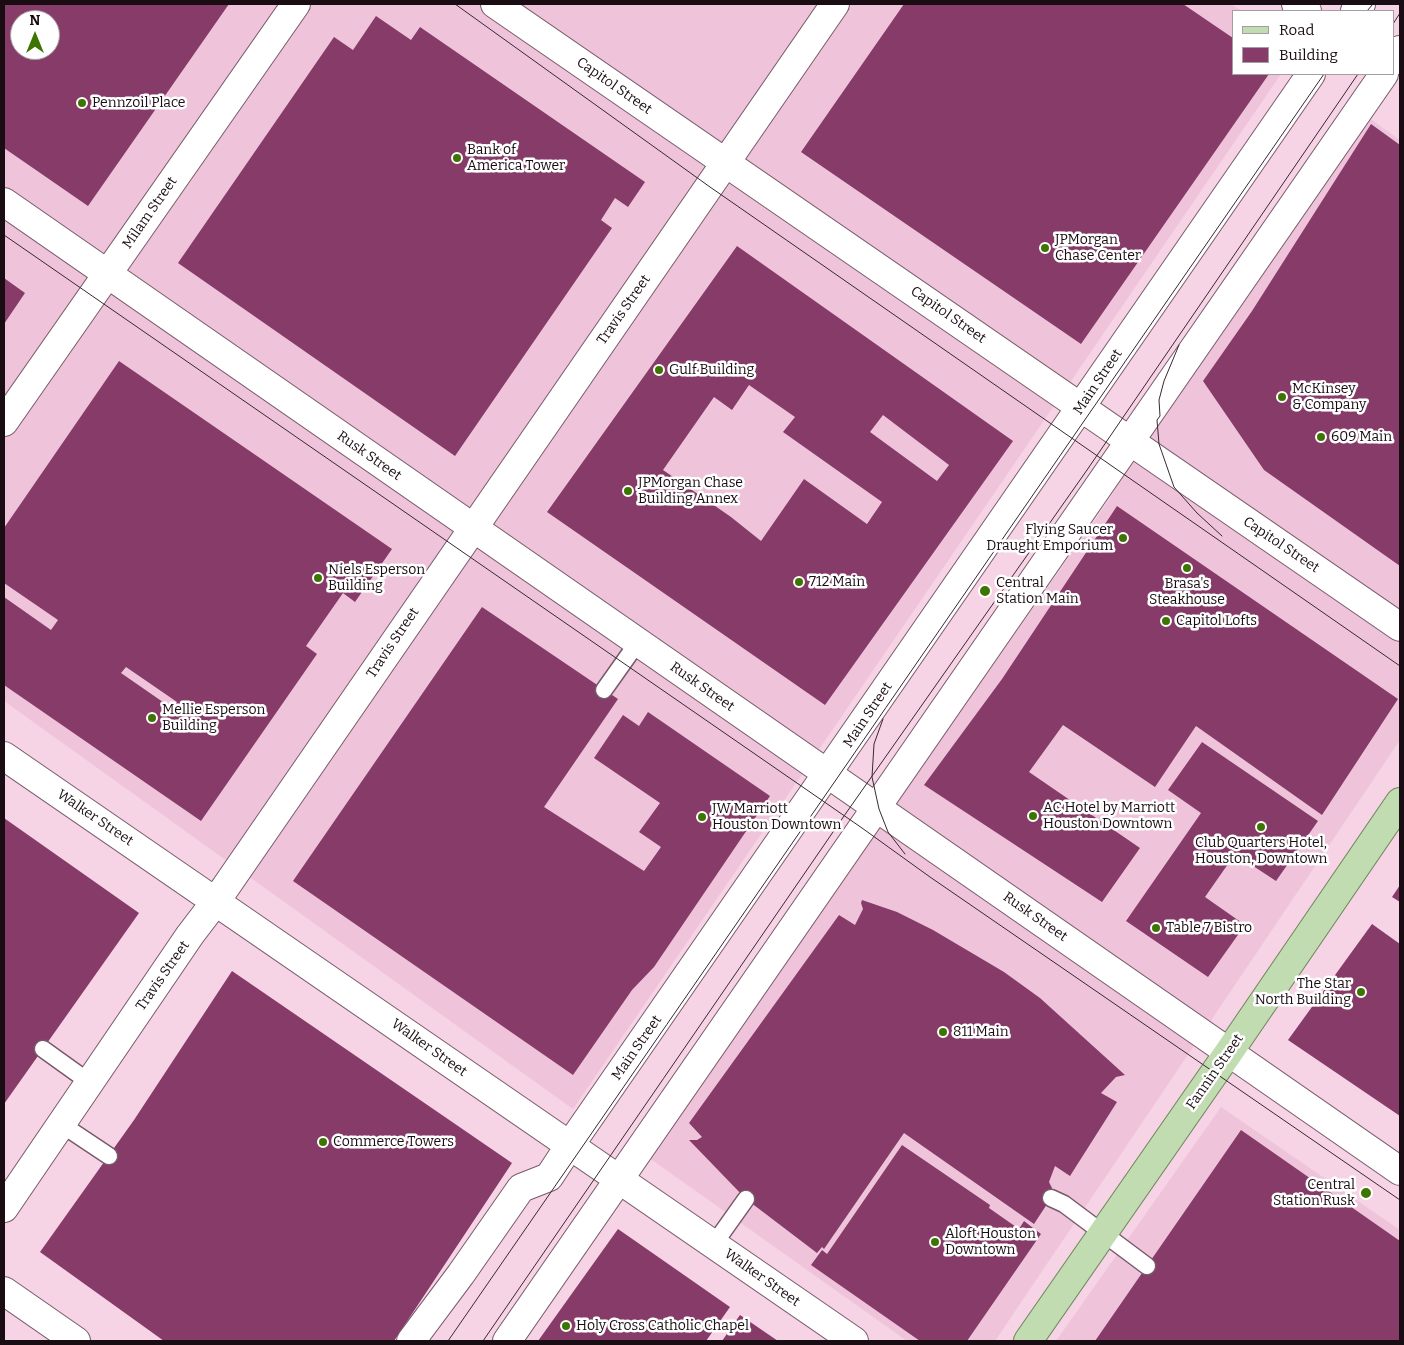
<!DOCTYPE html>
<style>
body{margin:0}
#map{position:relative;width:1404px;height:1345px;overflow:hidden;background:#f6d3e5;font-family:Bitter,serif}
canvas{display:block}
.frame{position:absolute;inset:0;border:5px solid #190d13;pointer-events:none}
.legend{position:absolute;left:1232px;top:10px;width:162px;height:65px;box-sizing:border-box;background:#fff;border:1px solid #a39ea1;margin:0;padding:6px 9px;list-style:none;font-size:15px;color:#190d13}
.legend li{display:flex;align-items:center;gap:10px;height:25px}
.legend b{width:25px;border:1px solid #a39ea1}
.north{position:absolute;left:10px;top:10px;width:50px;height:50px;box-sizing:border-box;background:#fff;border:1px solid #a39ea1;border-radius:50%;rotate:0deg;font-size:14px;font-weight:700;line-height:20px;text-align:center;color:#190d13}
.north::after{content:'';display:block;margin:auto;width:18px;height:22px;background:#3d7402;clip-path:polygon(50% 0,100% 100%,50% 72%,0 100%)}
</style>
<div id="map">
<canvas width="1404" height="1345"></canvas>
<div class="frame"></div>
<ul class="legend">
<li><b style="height:6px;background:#c1dcb1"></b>Road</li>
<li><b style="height:14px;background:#873b69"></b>Building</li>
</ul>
<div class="north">N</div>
</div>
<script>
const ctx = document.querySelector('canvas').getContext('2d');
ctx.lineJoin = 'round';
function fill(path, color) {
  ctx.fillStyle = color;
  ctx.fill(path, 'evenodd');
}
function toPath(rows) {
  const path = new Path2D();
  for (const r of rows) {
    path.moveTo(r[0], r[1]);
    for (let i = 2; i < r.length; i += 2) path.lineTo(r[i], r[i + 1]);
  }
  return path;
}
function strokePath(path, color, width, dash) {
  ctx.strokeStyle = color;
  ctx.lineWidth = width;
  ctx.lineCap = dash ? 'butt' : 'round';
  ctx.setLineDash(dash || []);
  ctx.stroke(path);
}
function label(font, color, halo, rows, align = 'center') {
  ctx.font = font + ' Bitter,serif';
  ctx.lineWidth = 5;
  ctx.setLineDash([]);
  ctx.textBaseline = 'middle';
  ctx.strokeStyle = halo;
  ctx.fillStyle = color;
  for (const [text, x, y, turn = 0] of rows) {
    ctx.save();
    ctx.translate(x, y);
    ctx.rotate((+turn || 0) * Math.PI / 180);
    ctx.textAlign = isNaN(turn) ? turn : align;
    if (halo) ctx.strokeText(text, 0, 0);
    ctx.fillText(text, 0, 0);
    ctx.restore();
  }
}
fill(toPath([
 [4,4,1231,4,1242,11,1233,11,1233,74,1281,74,573,1109,4,701],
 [20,20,50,20,50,50,20,50],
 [1369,118,1400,140,1400,740,995,1341,907,1341,648,1157,1109,500,1147,432],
 [1221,1107,1400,1230,1400,1341,1056,1341]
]), '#efc4db');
fill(toPath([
 [4,4,229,4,88,206,4,148],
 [20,20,50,20,50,50,20,50],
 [904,4,1183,4,1233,38,1233,74,1269,74,1081,344,801,152],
 [376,16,411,40,420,27,645,182,628,207,615,198,601,220,612,228,455,456,178,263,334,37,353,50],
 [1371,124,1400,145,1400,566,1264,470,1203,381,1252,311],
 [737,246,1013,441,825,705,547,512],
 [749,385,795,417,783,432,882,502,867,524,804,479,761,541,731,517,663,470,714,397,732,410],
 [883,415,949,465,937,481,870,432],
 [4,278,25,293,4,324],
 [119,361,392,549,355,602,343,593,306,646,317,654,201,821,4,685,4,597,51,630,58,620,4,583,4,528],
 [126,667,177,702,173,709,121,673],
 [1117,506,1398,699,1322,815,1196,726,1155,787,1063,725,1029,772,1140,848,1102,902,924,785,1002,679],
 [482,607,618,699,544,807,644,871,661,847,639,832,660,803,594,758,623,715,639,726,648,712,770,796,654,967,632,990,573,1075,293,881],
 [1202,742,1318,821,1276,881,1235,854,1205,897,1245,925,1208,977,1126,921,1201,813,1168,790],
 [4,818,139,913,4,1104],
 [1400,885,1400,902,1392,897],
 [862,900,897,912,933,930,1004,972,1040,998,1125,1075,1116,1077,1101,1093,1117,1102,1070,1176,1055,1166,1049,1182,1052,1188,1051,1198,1034,1224,904,1133,824,1249,822,1247,817,1253,746,1199,689,1140,697,1140,702,1137,689,1123,839,915,855,925,863,909,861,903],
 [1372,924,1400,944,1400,1116,1288,1040],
 [232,971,512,1163,394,1341,164,1341,40,1252,134,1120],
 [1241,1130,1400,1241,1400,1341,1095,1341],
 [902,1145,990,1205,989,1208,1019,1229,1024,1221,1041,1234,967,1341,920,1341,811,1265,822,1250,827,1254],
 [618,1229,730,1307,706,1341,538,1341],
 [740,1315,778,1341,722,1341]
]), '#873b69');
const lane = toPath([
 [604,690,638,642],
 [43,1049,89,1082],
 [61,1124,109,1156],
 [1051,1198,1064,1204,1147,1266],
 [714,1244,746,1199]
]);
const street = toPath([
 [411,1341,461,1274,521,1188,549,1177,570,1145]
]);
const secondary = toPath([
 [495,4,1400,627],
 [1296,4,1307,11],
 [1355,11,1361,4],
 [1393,61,1400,50],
 [4,202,1400,1171],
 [4,422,296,4],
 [4,756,854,1341],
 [570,1145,1311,74],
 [4,1208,190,935,216,901,835,4],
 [4,1291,76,1341],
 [507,1341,1384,74]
]);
const primary = toPath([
 [1028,1341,1229,1052,1400,802]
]);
strokePath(lane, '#785a6a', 19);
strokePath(street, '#785a6a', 30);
strokePath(secondary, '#785a6a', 30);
strokePath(primary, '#6c8458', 30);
strokePath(lane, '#fff', 16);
strokePath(street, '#fff', 28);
strokePath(secondary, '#fff', 28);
strokePath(primary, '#c1dcb1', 28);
strokePath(toPath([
 [455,4,710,187,1400,666],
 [1367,11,1373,4],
 [1393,24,1400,13],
 [4,235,862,828,930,877,1400,1200],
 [1179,345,1164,381,1159,400,1160,416,1157,420,1159,444,1174,487,1197,513,1222,536],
 [883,719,874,744,872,777,879,809,888,832,905,854],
 [448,1341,1324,74],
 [483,1341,844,816,1087,470,1358,74]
]), '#382931', 1);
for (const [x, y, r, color] of [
 [82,103,5,"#3d7402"],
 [457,158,5,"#3d7402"],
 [1045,248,5,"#3d7402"],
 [659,370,5,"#3d7402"],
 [1282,397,5,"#3d7402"],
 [1321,437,5,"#3d7402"],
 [628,491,5,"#3d7402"],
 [1123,538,5,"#3d7402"],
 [1187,568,5,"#3d7402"],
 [318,578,5,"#3d7402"],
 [799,582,5,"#3d7402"],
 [985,591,6,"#3d7402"],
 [1166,621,5,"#3d7402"],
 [152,718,5,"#3d7402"],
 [1033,816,5,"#3d7402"],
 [702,817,5,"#3d7402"],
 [1261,827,5,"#3d7402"],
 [1156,928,5,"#3d7402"],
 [1361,992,5,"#3d7402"],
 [943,1032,5,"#3d7402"],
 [323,1142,5,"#3d7402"],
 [1366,1193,6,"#3d7402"],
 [935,1242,5,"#3d7402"],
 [566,1326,5,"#3d7402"]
]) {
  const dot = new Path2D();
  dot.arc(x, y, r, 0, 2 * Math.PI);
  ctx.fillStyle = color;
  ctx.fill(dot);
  strokePath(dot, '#fff', 2);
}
label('14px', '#190d13', '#fff', [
 ["Capitol Street",614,86,35],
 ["Milam Street",150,213,-55],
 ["Travis Street",624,310,-55],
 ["Capitol Street",948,315,35],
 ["Main Street",1098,382,-56],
 ["Rusk Street",369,456,35],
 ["Capitol Street",1281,545,34],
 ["Travis Street",393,643,-56],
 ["Rusk Street",702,687,35],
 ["Main Street",868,715,-56],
 ["Walker Street",95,818,34],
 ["Rusk Street",1035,917,35],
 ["Travis Street",163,976,-55],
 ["Walker Street",429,1048,35],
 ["Main Street",637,1048,-55],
 ["Fannin Street",1215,1072,-55],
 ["Walker Street",762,1278,35]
]);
label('14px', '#190d13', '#fff', [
 ["Pennzoil Place",92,103],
 ["Bank of",467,150],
 ["America Tower",467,166],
 ["JPMorgan",1055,240],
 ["Chase Center",1055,256],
 ["Gulf Building",669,370],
 ["McKinsey",1292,389],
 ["& Company",1292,405],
 ["609 Main",1331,437],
 ["JPMorgan Chase",638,483],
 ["Building Annex",638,499],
 ["Flying Saucer",1113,530,"right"],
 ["Draught Emporium",1113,546,"right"],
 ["Niels Esperson",328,570],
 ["Building",328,586],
 ["712 Main",809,582],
 ["Central",996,583],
 ["Station Main",996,599],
 ["Brasa's",1187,584,"center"],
 ["Steakhouse",1187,600,"center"],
 ["Capitol Lofts",1176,621],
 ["Mellie Esperson",162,710],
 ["Building",162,726],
 ["AC Hotel by Marriott",1043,808],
 ["Houston Downtown",1043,824],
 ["JW Marriott",712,809],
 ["Houston Downtown",712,825],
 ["Club Quarters Hotel,",1261,843,"center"],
 ["Houston, Downtown",1261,859,"center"],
 ["Table 7 Bistro",1166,928],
 ["The Star",1351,984,"right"],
 ["North Building",1351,1000,"right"],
 ["811 Main",953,1032],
 ["Commerce Towers",333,1142],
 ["Central",1355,1185,"right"],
 ["Station Rusk",1355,1201,"right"],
 ["Aloft Houston",945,1234],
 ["Downtown",945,1250],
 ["Holy Cross Catholic Chapel",576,1326]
], 'left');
</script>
